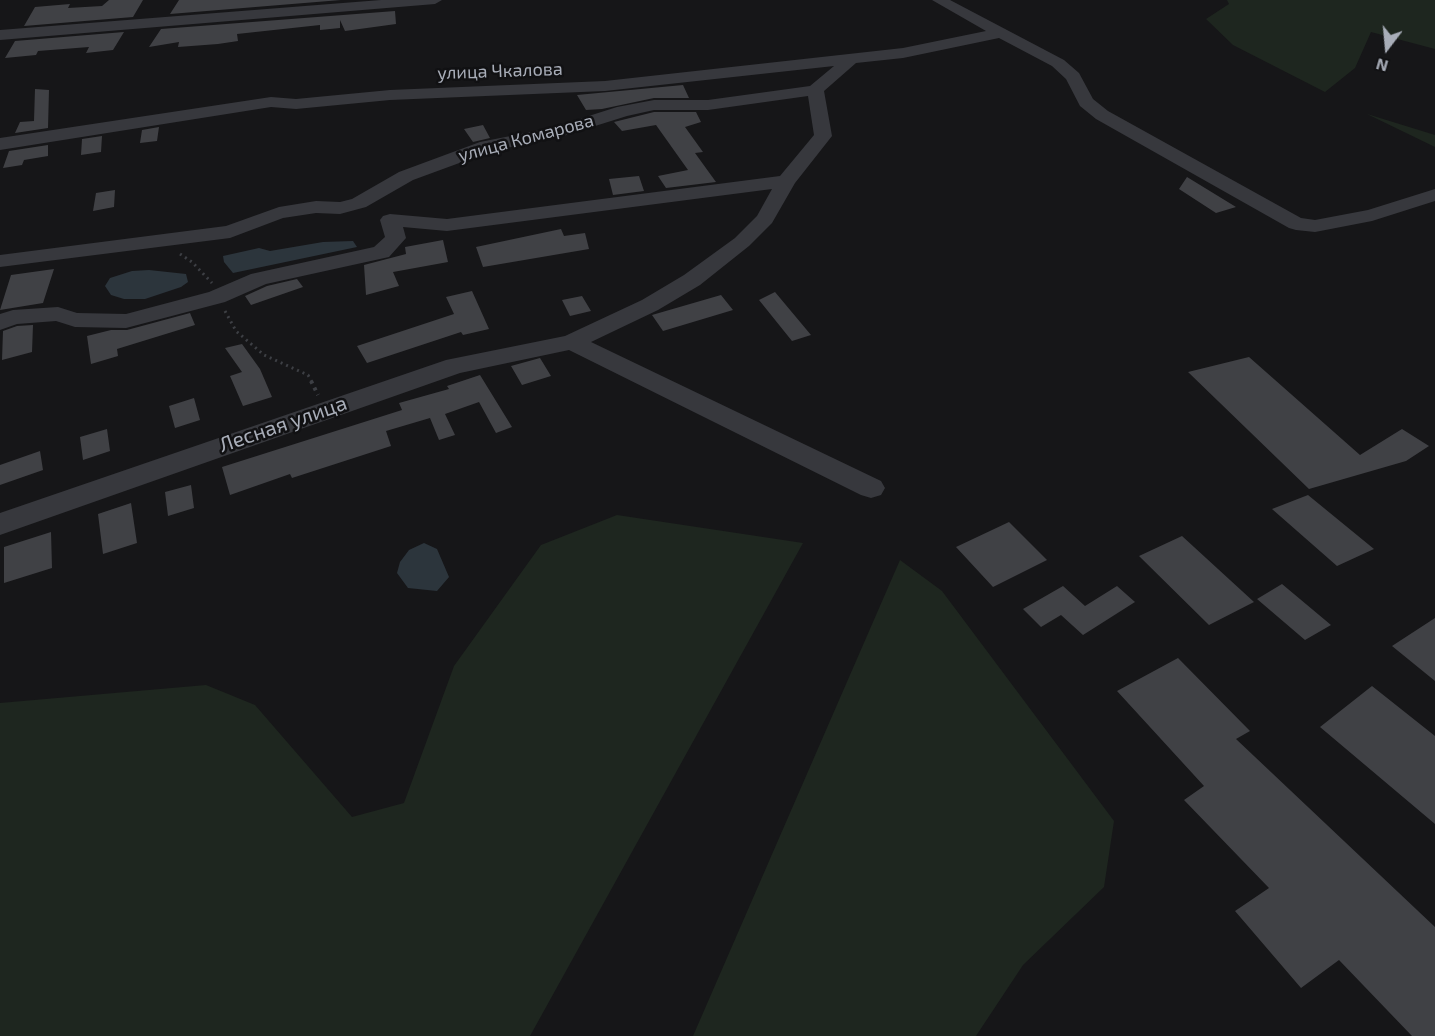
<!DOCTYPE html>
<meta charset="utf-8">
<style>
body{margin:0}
#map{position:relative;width:1435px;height:1036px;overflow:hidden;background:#161618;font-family:"Exo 2",sans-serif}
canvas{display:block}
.north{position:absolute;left:1357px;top:18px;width:60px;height:60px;-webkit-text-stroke:4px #111113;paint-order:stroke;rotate:196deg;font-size:16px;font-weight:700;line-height:24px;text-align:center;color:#a8adb8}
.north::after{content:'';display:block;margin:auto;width:21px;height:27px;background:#a8adb8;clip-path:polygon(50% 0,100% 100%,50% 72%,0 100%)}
</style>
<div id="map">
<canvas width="1435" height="1036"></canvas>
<div class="north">N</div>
</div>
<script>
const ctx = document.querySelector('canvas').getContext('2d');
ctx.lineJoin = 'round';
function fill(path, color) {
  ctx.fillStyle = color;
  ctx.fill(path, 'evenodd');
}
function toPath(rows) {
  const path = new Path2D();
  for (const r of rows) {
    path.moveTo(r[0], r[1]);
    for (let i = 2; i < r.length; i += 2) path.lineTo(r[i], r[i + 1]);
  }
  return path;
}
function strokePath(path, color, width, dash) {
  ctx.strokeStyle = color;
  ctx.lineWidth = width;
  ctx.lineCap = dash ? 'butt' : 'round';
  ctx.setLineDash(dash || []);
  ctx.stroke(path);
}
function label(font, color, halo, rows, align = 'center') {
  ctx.font = font + ' "Exo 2",sans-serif';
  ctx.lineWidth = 5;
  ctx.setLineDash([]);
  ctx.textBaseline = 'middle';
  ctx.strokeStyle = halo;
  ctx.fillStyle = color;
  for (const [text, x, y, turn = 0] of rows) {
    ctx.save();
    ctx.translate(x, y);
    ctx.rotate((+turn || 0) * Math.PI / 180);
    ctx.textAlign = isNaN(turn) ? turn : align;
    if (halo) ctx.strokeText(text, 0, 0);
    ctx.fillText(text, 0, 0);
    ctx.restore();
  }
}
fill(toPath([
 [1227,0,1435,0,1435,49,1371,32,1355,68,1325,92,1233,45,1206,19,1229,4],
 [1367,114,1435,135,1435,147],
 [617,515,803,543,530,1036,0,1036,0,703,206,685,255,705,352,817,404,803,454,666,541,545],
 [900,560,942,591,1114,821,1104,887,1023,965,976,1036,693,1036]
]), '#1e261f');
fill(toPath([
 [353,241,357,247,233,273,224,262,223,256,259,248,270,251,323,242],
 [149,270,186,274,188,282,181,287,145,299,124,299,111,295,105,286,110,278,132,271],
 [424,543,437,549,449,577,437,591,408,588,397,573,400,562,409,550]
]), '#2c353c');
fill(toPath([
 [109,0,143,0,133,17,24,26,35,7,70,4,68,8,102,6],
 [179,0,341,0,170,14],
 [395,11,396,24,345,31,340,20,340,28,320,30,320,25,237,34,238,41,218,44,178,47,179,42,149,47,161,29],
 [124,32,113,50,86,53,89,47,38,51,36,55,5,58,15,41],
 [683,85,689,98,654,98,602,109,586,110,577,95],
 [35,89,49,90,48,128,15,133,20,122,34,121],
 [654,112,696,112,701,122,685,127,703,152,695,153,716,182,666,188,658,176,688,170,656,125,622,131,614,122],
 [483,125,490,138,473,142,464,129],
 [159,127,157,141,140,143,142,130],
 [102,136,101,152,81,155,82,139],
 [48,145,48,156,24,160,22,165,3,168,9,151],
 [639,176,644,191,613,195,609,179],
 [1187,177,1236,207,1216,213,1179,189],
 [115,190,114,207,93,211,96,193],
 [561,229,564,236,585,233,589,249,483,267,476,247],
 [443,240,448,262,393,272,399,286,366,295,364,265,406,254,405,247],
 [54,269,43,303,0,310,11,275],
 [297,279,303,287,251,305,245,296,267,286],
 [472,291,489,329,463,335,461,332,367,363,357,346,454,314,446,297],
 [775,292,811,335,792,341,759,300],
 [721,295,733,310,663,331,652,315],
 [582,296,591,311,570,316,562,300],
 [190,313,195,325,117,349,118,356,91,364,87,336,111,330,127,330],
 [33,325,32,352,2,360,3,331,17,326],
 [242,344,260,369,272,397,243,406,230,376,242,372,225,348],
 [1249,357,1360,455,1402,429,1429,446,1406,461,1309,489,1188,372],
 [540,358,551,376,522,385,511,366],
 [480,375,512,427,496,433,479,402,445,414,455,435,439,440,430,418,386,431,391,446,292,478,290,474,230,495,222,467,402,410,399,403,449,389,447,386],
 [194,398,200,420,175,428,169,406],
 [107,429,110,451,83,460,80,437],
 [40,451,43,470,0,485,0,465],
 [191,485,194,508,168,516,165,492],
 [1308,495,1374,549,1337,566,1272,509],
 [131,503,137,543,103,554,98,514],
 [1009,522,1047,560,993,587,956,547],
 [51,532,52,568,4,583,4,547],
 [1182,536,1254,602,1209,625,1139,556],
 [1282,584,1331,625,1305,640,1257,599],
 [1063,586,1085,606,1117,586,1135,602,1083,635,1061,615,1041,627,1023,609],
 [1435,618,1435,681,1392,646],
 [1178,658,1250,731,1236,739,1435,927,1435,1036,1412,1036,1339,960,1301,988,1235,911,1269,888,1184,800,1204,786,1117,691],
 [1372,686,1435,736,1435,824,1320,727]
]), '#404145');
strokePath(toPath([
 [180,254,192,262,212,283],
 [225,311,236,331,264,355,308,375,312,382]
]), '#3d3f44', 3, [2, 4]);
strokePath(toPath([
 [311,381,318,395]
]), '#3d3f44', 4, [3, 4.5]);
fill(toPath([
 [381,0,442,0,435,4,0,40,0,30,381,0],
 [932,0,950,0,1064,60,1079,73,1093,99,1108,111,1301,218,1315,220,1368,210,1435,189,1435,201,1372,221,1315,232,1296,230,1289,228,1096,119,1080,106,1066,79,1052,66,999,38,903,58,856,63,824,91,832,136,795,183,772,223,749,246,700,285,658,310,591,342,881,481,885,488,881,495,871,498,861,495,569,350,460,373,0,535,0,513,446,360,565,336,642,300,684,275,735,238,757,216,772,189,447,231,403,227,406,238,389,257,266,284,225,302,126,328,75,327,56,321,17,324,0,330,0,314,13,310,58,307,77,313,126,314,209,292,251,274,374,247,385,237,380,220,383,216,390,214,447,219,780,176,814,135,808,96,708,110,654,110,627,116,560,137,492,151,413,180,366,207,340,214,316,213,283,218,230,238,0,267,0,255,226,226,279,207,316,201,340,202,352,199,399,172,480,142,551,128,617,107,654,100,708,100,810,86,834,66,605,91,390,100,296,109,271,107,0,150,0,138,271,97,296,99,390,90,605,81,903,48,986,31,932,0]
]), '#37383d');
label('18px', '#a8adb8', '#111113', [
 ["улица Чкалова",500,71,-2],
 ["улица Комарова",526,138,-15]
]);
label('21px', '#a8adb8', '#111113', [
 ["Лесная улица",283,424,-19]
]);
</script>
